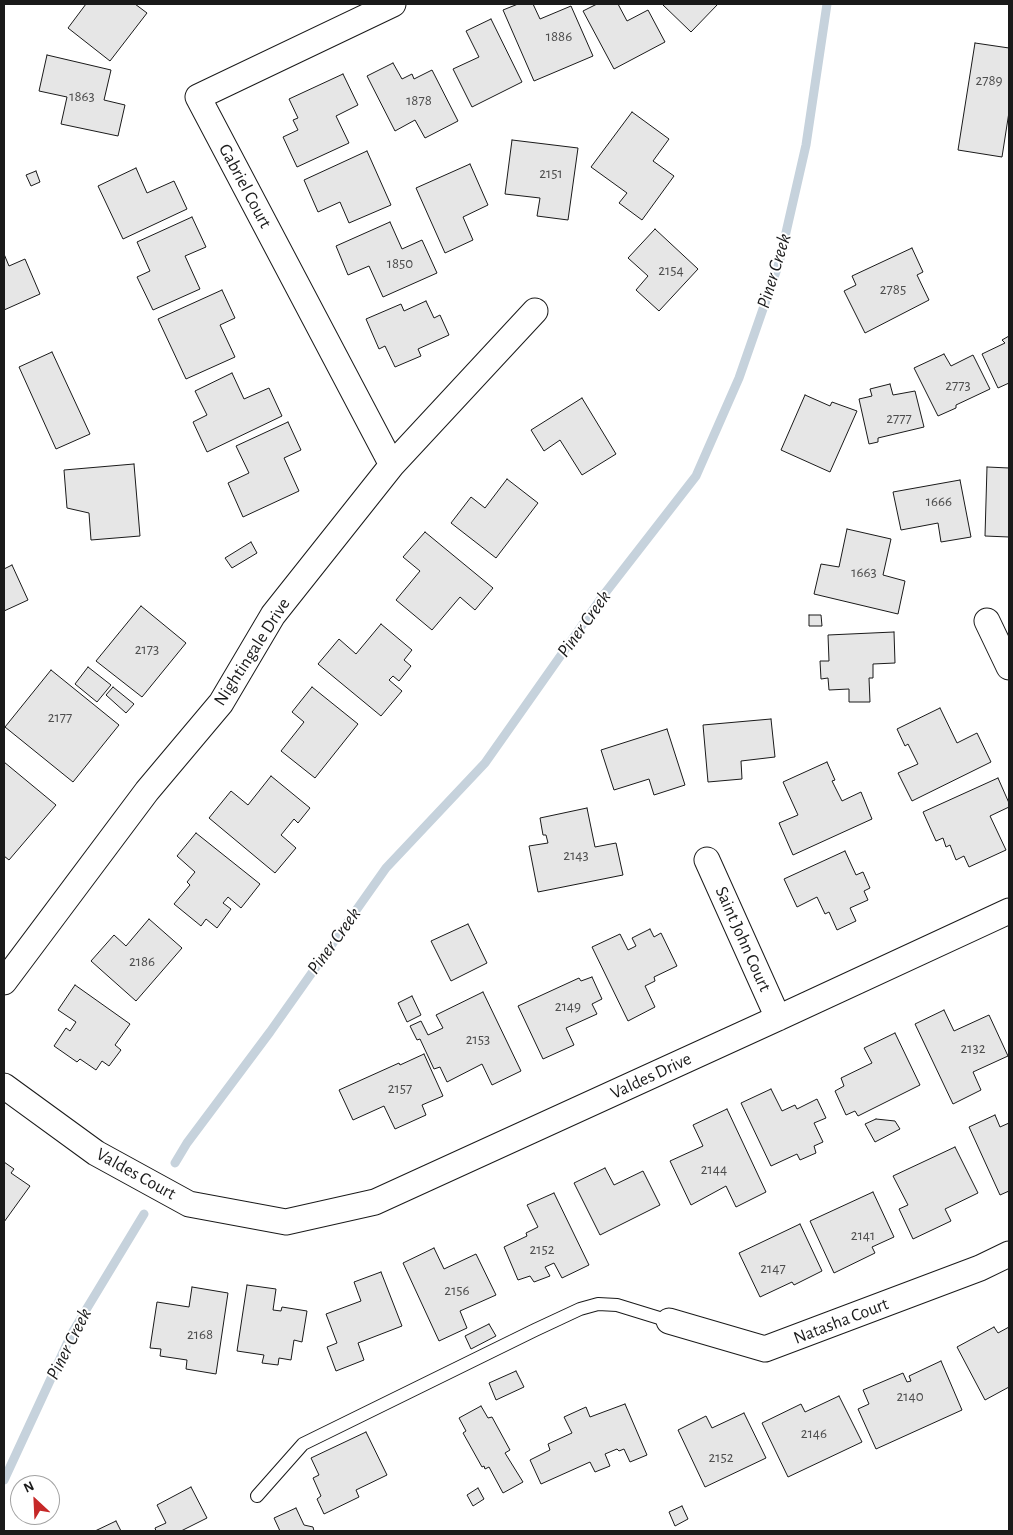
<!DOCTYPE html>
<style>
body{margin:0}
#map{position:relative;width:1013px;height:1535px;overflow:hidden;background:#fff;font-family:"Alegreya Sans",sans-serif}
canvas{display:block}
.frame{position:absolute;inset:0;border:5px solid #1a1a1a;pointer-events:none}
.north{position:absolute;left:10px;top:1475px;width:50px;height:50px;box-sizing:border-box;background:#fff;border:1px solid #a3a3a3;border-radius:50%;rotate:335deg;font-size:14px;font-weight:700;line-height:20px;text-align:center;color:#1a1a1a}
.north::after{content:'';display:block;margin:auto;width:18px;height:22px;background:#c62828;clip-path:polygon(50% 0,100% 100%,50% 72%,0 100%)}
</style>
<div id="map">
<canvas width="1013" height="1535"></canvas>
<div class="frame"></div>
<div class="north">N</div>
</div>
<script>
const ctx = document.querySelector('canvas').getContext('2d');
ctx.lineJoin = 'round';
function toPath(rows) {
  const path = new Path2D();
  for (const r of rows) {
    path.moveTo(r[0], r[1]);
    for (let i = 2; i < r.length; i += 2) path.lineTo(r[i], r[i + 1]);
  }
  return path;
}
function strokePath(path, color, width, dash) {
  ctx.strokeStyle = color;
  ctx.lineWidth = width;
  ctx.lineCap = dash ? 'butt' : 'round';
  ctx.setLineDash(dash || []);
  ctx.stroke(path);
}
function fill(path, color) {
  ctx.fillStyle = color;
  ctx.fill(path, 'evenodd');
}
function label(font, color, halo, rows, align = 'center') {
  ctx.font = font + ' "Alegreya Sans",sans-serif';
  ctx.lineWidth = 4;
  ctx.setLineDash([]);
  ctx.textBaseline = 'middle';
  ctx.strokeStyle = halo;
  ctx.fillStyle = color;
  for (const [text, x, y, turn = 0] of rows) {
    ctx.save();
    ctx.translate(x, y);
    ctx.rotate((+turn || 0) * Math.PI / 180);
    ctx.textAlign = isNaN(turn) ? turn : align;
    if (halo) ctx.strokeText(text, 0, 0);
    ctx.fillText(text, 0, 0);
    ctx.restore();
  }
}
strokePath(toPath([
 [175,1163,187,1143,270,1032,386,868,485,763,602,597,696,476,739,378,779,263,806,145,827,4],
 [4,1480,72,1333,144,1214]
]), '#c6d2dc', 9);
const building = toPath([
 [86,4,135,4,147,13,110,61,68,28,86,4],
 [518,4,533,4,540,19,571,6,593,56,534,81,503,10,518,4],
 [597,4,618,4,627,21,648,10,665,42,614,69,583,11,597,4],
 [662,4,718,4,691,32,662,4],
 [491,19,522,82,472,107,453,69,479,57,466,31,491,19],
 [975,43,1009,48,1009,112,1002,157,958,150,975,43],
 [47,55,111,70,104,100,125,105,118,136,61,124,67,97,39,91,47,55],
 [393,63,402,79,412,74,414,79,432,70,458,121,425,138,415,120,395,131,367,76,393,63],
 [343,74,358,105,336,116,349,143,297,167,283,137,298,130,293,120,298,118,289,99,343,74],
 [632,112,669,139,653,161,674,176,642,220,619,203,627,193,591,167,632,112],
 [512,140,578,148,568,220,537,216,540,198,505,194,512,140],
 [367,151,391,205,349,223,340,202,318,212,304,180,367,151],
 [470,164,488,205,463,217,473,240,445,253,416,188,470,164],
 [136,168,147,193,174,181,187,209,123,239,98,186,136,168],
 [36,171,40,182,31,186,26,175,36,171],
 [192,217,206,247,185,256,200,289,153,310,137,277,150,271,137,242,192,217],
 [390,222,402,249,422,240,437,273,383,297,369,266,348,275,336,246,390,222],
 [655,229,698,269,659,311,636,290,648,276,628,258,655,229],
 [912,248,923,272,917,275,929,300,865,333,844,291,856,285,852,276,912,248],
 [4,254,9,266,25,259,40,294,4,310,4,254],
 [222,290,235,318,220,325,235,357,186,379,158,319,222,290],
 [426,301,434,318,440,315,449,335,418,349,421,356,395,367,385,346,379,349,366,319,401,304,404,311,426,301],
 [1009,336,1009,383,998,388,982,354,1005,343,1002,340,1009,336],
 [52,352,90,434,56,449,19,367,52,352],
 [944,354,951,366,973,355,990,389,956,405,956,408,938,416,914,368,944,354],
 [232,373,244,399,269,388,282,416,207,452,193,422,207,415,195,391,232,373],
 [890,384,893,395,915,391,924,427,878,438,878,442,869,444,859,399,872,396,870,389,890,384],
 [805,395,830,406,832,402,857,411,830,472,781,450,805,395],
 [582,398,616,454,582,475,560,440,544,451,531,430,582,398],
 [288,422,301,450,284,458,299,491,243,517,228,483,249,473,236,446,288,422],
 [134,464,140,536,91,540,89,513,67,508,64,470,134,464],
 [987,467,1009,468,1009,537,985,536,987,467],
 [507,479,538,503,496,558,451,523,471,497,485,508,507,479],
 [960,480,971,537,941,542,938,523,901,530,893,492,960,480],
 [847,529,891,539,883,575,905,581,898,614,814,594,821,564,839,567,847,529],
 [425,532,493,588,475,610,460,597,432,630,396,600,420,571,403,557,425,532],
 [251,542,257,553,232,568,225,558,251,542],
 [12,565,28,600,4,611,4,569,12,565],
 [141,606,186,643,142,697,96,661,141,606],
 [809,615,821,615,822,626,809,626,809,615],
 [381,624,412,650,404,660,411,666,399,681,393,676,389,680,402,691,381,716,318,664,339,639,356,654,381,624],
 [894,632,895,663,873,664,873,678,869,678,870,702,849,702,849,689,829,690,828,678,821,679,820,661,829,661,828,635,894,632],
 [88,667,111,685,97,702,75,684,88,667],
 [51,670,119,725,73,782,5,727,51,670],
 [113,687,134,704,126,713,106,695,113,687],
 [312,687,358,724,315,778,281,751,304,722,292,712,312,687],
 [940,708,957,743,977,733,991,762,912,801,898,773,918,764,908,744,905,746,897,729,940,708],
 [771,719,775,757,741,761,742,779,708,782,703,725,771,719],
 [667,729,685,785,654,795,649,779,614,790,601,750,667,729],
 [4,762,56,805,9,860,4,856,4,762],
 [827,762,835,780,832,781,842,801,861,792,872,819,793,855,779,823,798,815,783,782,827,762],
 [271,776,310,808,298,823,294,819,281,835,296,848,275,873,209,818,231,791,248,805,271,776],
 [998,778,1009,803,1009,807,990,816,1006,850,969,867,964,856,956,860,950,845,946,847,943,838,936,841,923,812,998,778],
 [587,808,595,847,616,843,623,875,538,892,529,846,548,843,546,835,543,835,540,818,587,808],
 [196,833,260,884,241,908,228,897,223,903,231,909,217,928,206,919,201,926,174,904,190,885,187,882,195,872,177,856,196,833],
 [845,851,856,875,863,872,870,888,864,891,868,900,850,908,856,921,837,930,829,912,825,914,817,897,797,907,784,879,845,851],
 [149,919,182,948,136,1001,91,961,114,935,126,946,149,919],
 [468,924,487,963,451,981,431,941,468,924],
 [650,929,654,937,661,933,677,966,654,977,655,981,645,986,655,1007,628,1021,592,947,620,934,628,950,636,946,632,938,650,929],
 [592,977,602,999,592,1004,597,1014,566,1028,574,1045,543,1059,518,1006,579,978,581,981,592,977],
 [75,985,130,1024,115,1045,121,1050,109,1066,102,1061,96,1070,80,1059,77,1062,54,1046,66,1028,70,1031,76,1022,58,1010,75,985],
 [483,992,521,1071,492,1085,482,1064,447,1082,440,1067,434,1069,420,1039,417,1040,410,1026,421,1021,428,1035,443,1028,436,1015,483,992],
 [412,996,421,1015,407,1022,398,1003,412,996],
 [944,1010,954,1031,989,1015,1008,1056,973,1072,981,1090,953,1104,915,1024,944,1010],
 [895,1033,920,1085,858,1116,855,1111,846,1115,835,1091,844,1086,841,1078,872,1063,864,1048,895,1033],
 [424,1054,443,1096,422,1105,426,1115,395,1129,384,1106,353,1120,339,1090,399,1063,400,1065,424,1054],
 [771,1089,782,1111,795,1105,797,1109,817,1099,826,1118,814,1123,823,1142,814,1146,816,1153,800,1160,797,1154,771,1166,741,1103,771,1089],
 [727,1109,766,1192,736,1207,726,1186,691,1205,670,1161,703,1146,693,1125,727,1109],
 [995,1115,1000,1127,1009,1123,1009,1191,1000,1195,969,1127,995,1115],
 [876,1119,895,1121,900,1129,875,1142,865,1124,876,1119],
 [955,1147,978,1193,945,1209,951,1221,913,1239,899,1209,908,1205,893,1176,955,1147],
 [4,1162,14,1169,11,1173,30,1186,4,1222,4,1162],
 [605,1168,614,1185,643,1171,660,1205,600,1235,574,1183,605,1168],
 [873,1192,894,1237,872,1247,875,1253,834,1273,810,1221,873,1192],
 [554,1193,589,1265,562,1278,554,1263,545,1267,550,1276,534,1282,530,1276,518,1280,504,1247,527,1236,526,1233,538,1227,527,1205,554,1193],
 [800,1224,822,1271,794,1285,792,1282,760,1297,739,1253,800,1224],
 [434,1248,444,1269,476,1254,496,1295,460,1311,467,1328,439,1341,403,1263,434,1248],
 [381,1272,402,1326,358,1343,364,1360,336,1371,327,1347,337,1343,326,1314,361,1301,354,1282,381,1272],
 [247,1285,276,1289,273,1310,281,1311,282,1307,307,1311,302,1342,294,1340,291,1360,279,1358,278,1365,262,1363,264,1355,237,1351,247,1285],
 [192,1287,228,1293,216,1374,186,1369,187,1360,160,1356,161,1349,150,1348,157,1302,189,1307,192,1287],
 [489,1324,496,1336,471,1349,465,1336,489,1324],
 [994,1327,998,1333,1009,1327,1009,1387,985,1400,957,1347,994,1327],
 [941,1361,962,1410,876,1449,858,1409,869,1404,863,1390,903,1373,907,1382,911,1381,909,1376,941,1361],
 [516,1371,524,1387,496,1400,489,1383,516,1371],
 [839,1396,862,1442,788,1477,762,1423,801,1404,805,1412,839,1396],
 [625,1404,647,1455,630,1462,624,1449,619,1451,617,1449,605,1454,610,1466,595,1472,590,1462,541,1484,530,1460,550,1450,548,1444,572,1433,564,1417,586,1407,590,1417,625,1404],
 [481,1406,488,1418,492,1417,510,1450,505,1453,523,1482,503,1493,489,1467,485,1469,484,1466,482,1467,463,1433,466,1431,459,1418,481,1406],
 [744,1413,766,1458,705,1487,678,1430,706,1416,712,1428,744,1413],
 [366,1432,387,1475,356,1490,359,1497,324,1514,317,1499,321,1496,313,1478,319,1475,311,1458,366,1432],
 [191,1487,207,1518,181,1531,156,1531,155,1528,166,1523,157,1505,191,1487],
 [478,1488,484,1499,473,1506,467,1495,478,1488],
 [682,1506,688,1519,675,1526,669,1512,682,1506],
 [296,1508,304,1525,313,1527,314,1531,280,1531,274,1518,296,1508],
 [116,1521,121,1531,95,1531,116,1521]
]);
fill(building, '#e6e6e6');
strokePath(building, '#1a1a1a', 1);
const service = toPath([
 [257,1496,303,1444,535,1330,580,1309,598,1304,617,1305,669,1321]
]);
const minor = toPath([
 [392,465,198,97,393,4],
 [987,621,1009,667],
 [707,860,778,1018],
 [4,982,147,791,221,703,273,615,392,465,535,311],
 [4,1086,96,1153,189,1204,286,1222,375,1202,778,1018,1009,911],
 [669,1321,765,1349,980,1268,1009,1254]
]);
strokePath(service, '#1a1a1a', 14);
strokePath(minor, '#1a1a1a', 27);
strokePath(service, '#fff', 12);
strokePath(minor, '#fff', 25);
label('15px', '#4d4d4d', null, [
 ["1886",559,36],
 ["2789",989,80],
 ["1863",82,96],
 ["1878",419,100],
 ["2151",551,173],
 ["1850",400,263],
 ["2154",671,270],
 ["2785",893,289],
 ["2773",958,385],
 ["2777",899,418],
 ["1666",939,501],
 ["1663",864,572],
 ["2173",147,649],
 ["2177",60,717],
 ["2143",576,855],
 ["2186",142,961],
 ["2149",568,1006],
 ["2153",478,1039],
 ["2132",973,1048],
 ["2157",400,1088],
 ["2144",714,1169],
 ["2141",863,1235],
 ["2152",542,1249],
 ["2147",773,1268],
 ["2156",457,1290],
 ["2168",200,1334],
 ["2140",910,1396],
 ["2146",814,1433],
 ["2152",721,1457]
]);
label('18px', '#1a1a1a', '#fff', [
 ["Gabriel Court",245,186,62],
 ["Nightingale Drive",252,652,-57],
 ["Saint John Court",743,939,66],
 ["Valdes Drive",651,1076,-25],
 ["Valdes Court",136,1174,29],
 ["Natasha Court",841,1321,-21]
]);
label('italic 19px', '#1a1a1a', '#fff', [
 ["Piner Creek",774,271,-73],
 ["Piner Creek",584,624,-54],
 ["Piner Creek",334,941,-54],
 ["Piner Creek",69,1344,-63]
]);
</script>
